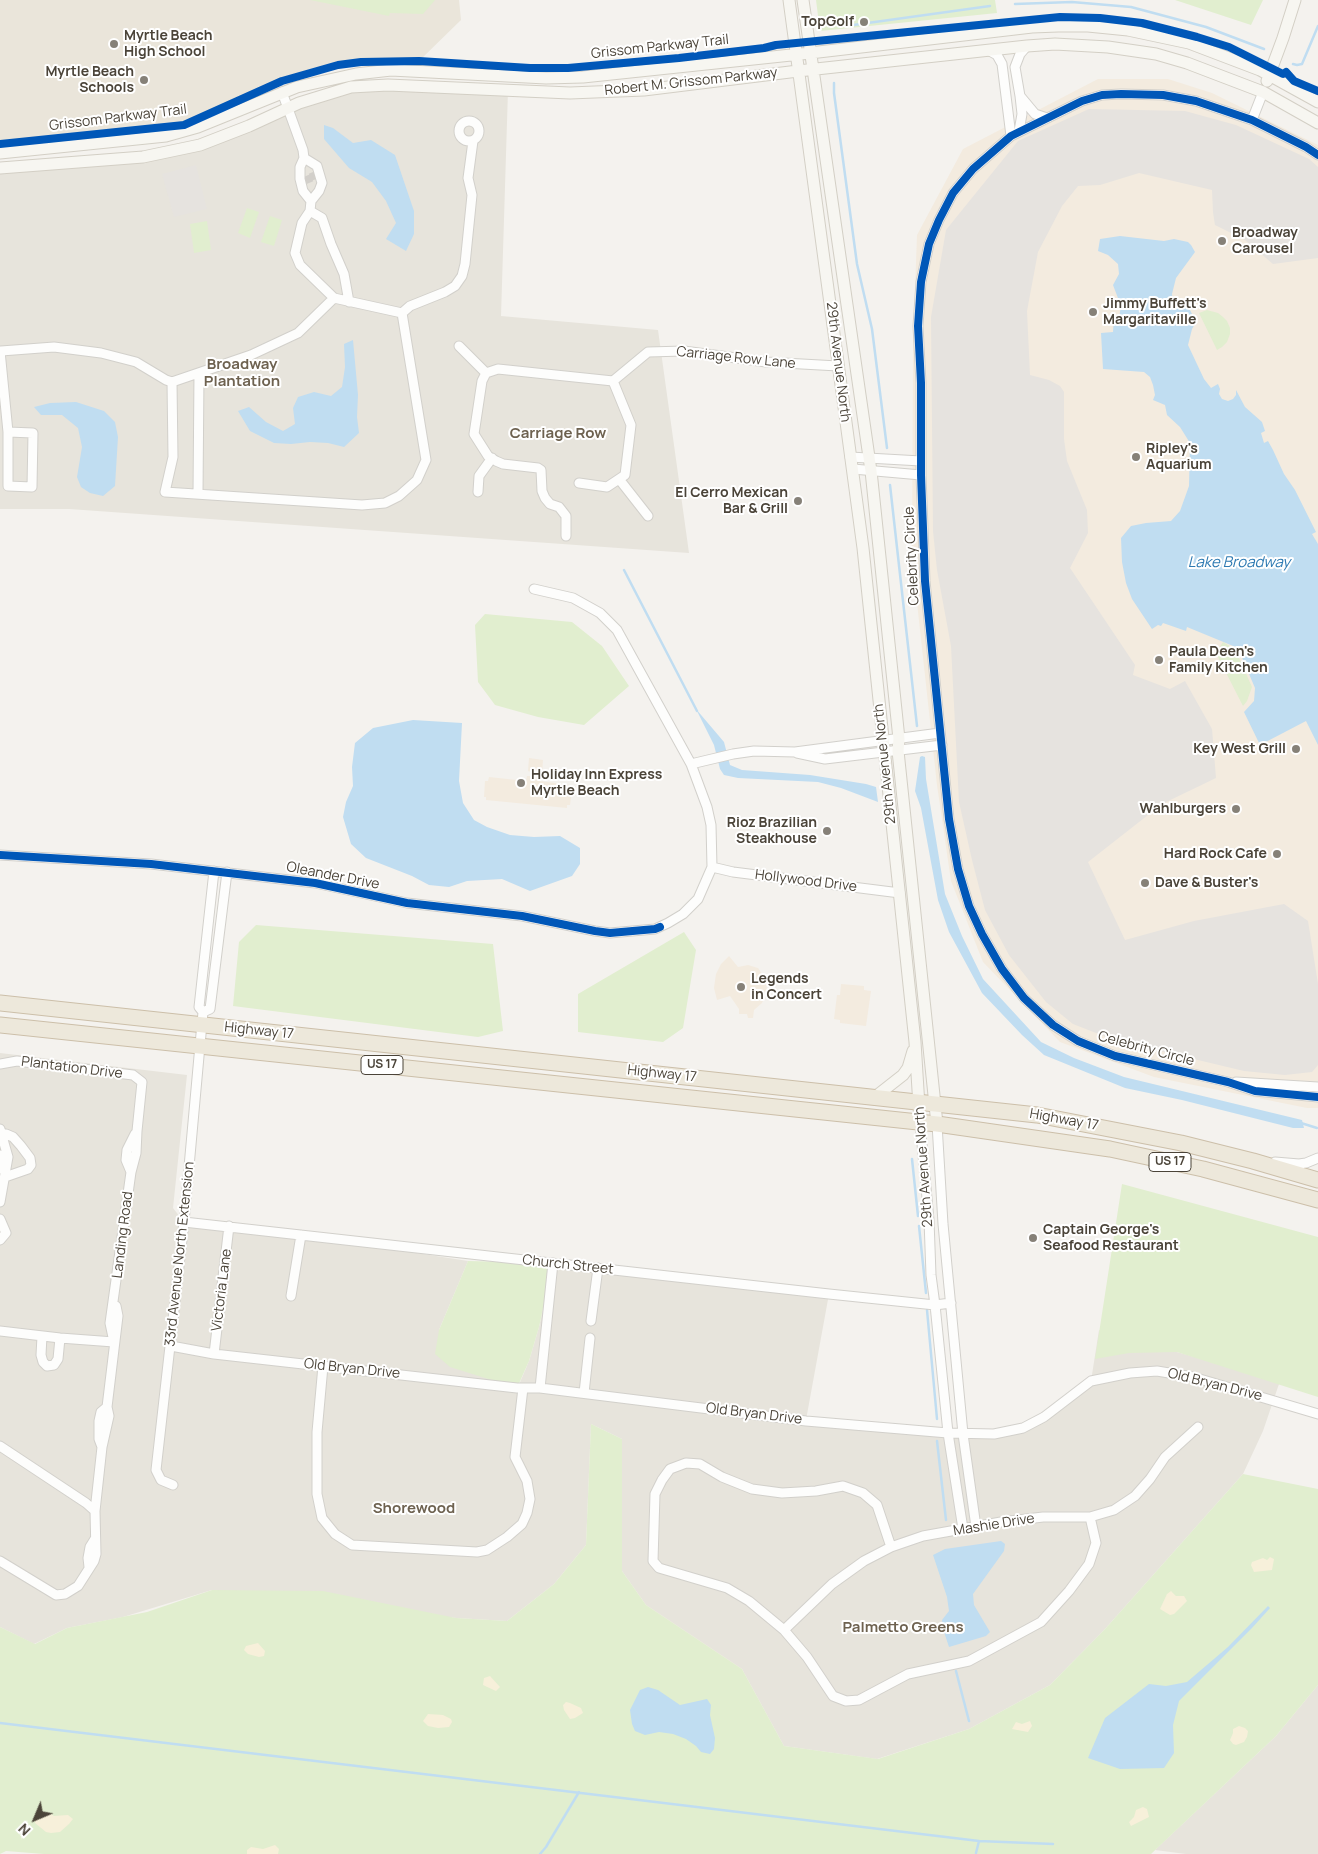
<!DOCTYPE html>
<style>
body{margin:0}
#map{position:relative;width:1318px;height:1854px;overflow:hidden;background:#f4f2ee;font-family:Manrope,sans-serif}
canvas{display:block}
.north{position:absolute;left:10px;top:1794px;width:50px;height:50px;-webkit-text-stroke:4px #fff;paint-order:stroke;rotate:225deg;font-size:14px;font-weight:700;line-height:20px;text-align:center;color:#4b4439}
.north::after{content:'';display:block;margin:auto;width:18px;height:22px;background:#4b4439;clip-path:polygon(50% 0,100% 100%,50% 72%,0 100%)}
</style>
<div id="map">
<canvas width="1318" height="1854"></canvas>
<div class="north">N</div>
</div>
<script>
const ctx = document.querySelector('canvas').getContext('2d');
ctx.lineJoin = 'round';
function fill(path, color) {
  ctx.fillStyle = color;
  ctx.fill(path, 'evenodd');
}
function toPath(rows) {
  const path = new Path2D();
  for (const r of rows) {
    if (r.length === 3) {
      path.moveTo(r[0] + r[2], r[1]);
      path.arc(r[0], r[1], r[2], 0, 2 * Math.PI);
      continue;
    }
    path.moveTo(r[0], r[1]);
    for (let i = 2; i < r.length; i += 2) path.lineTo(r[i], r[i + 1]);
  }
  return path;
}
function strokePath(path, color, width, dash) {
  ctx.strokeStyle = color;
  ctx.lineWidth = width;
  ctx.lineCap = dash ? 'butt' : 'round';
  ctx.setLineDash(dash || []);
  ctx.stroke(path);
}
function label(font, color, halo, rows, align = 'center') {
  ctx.font = font + ' Manrope,sans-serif';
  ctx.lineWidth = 4;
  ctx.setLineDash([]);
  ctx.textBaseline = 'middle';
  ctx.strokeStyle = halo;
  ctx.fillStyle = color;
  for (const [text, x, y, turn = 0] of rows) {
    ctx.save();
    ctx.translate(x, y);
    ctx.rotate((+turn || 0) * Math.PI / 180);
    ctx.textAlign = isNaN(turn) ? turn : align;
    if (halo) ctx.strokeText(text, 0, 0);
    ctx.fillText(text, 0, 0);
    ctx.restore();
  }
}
fill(toPath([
 [351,87,508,90,501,316,658,330,689,553,69,509,0,509,0,168,200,145],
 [0,1053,187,1075,173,1208,184,1222,301,1235,468,1261,439,1330,518,1387,529,1361,539,1327,553,1263,829,1294,806,1420,948,1433,1023,1428,1091,1381,1099,1330,1280,1381,1263,1431,1243,1474,1105,1629,1050,1685,969,1729,877,1759,784,1746,742,1669,646,1605,622,1571,622,1439,591,1424,586,1545,554,1584,507,1621,456,1618,212,1590,123,1617,67,1628,34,1644,0,1627],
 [1318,1685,1318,1854,1186,1854,1155,1850,1276,1736]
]), '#e7e4dc');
fill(toPath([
 [1098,79,1168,79,1212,93,1318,145,1318,1108,1307,1108,1154,1077,1060,1042,983,962,951,881,937,785,912,557,913,346,917,235,963,149],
 [529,758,543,760,542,774,538,774,538,776,541,776,540,781,570,785,570,789,572,789,570,805,567,805,567,808,486,800,486,797,484,797,485,781,488,781,489,777,526,781,527,776,531,776,531,772,528,771],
 [729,956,738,967,748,965,758,968,766,980,767,992,762,1003,754,1010,753,1018,748,1018,747,1014,739,1014,739,1009,730,996,717,1000,714,988,716,974,721,964],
 [841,984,864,986,864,990,871,991,866,1026,840,1023,840,1020,834,1019,837,995,840,995]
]), '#f3ebdf');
fill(toPath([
 [0,0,459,0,461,20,419,61,361,62,312,72,264,89,198,127,136,131,0,144]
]), '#eae5da');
fill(toPath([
 [310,0,435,0,423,14,390,13,389,16],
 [816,0,995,0,997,13,820,31],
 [1175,0,1263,0,1251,25],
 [247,208,259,212,250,238,238,233],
 [270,216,282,220,274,246,261,242],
 [207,221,211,250,194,253,190,224],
 [1207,310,1218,313,1223,317,1227,321,1230,328,1230,334,1227,342,1222,347,1217,350,1199,313],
 [485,614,572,622,602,646,629,686,584,725,538,717,495,705,478,682,475,625],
 [1223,642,1235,649,1252,687,1247,701,1243,706,1216,653],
 [256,925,493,944,503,1031,478,1037,233,1006,239,942],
 [684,932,696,950,683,1028,663,1042,578,1032,578,994],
 [1122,1184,1318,1237,1318,1397,1177,1352,1129,1353,1095,1359],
 [468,1261,553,1263,539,1327,529,1361,517,1388,450,1367,435,1354,439,1330],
 [591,1424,622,1439,622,1571,646,1605,742,1669,784,1746,878,1759,969,1729,1050,1685,1105,1629,1243,1474,1318,1489,1318,1685,1276,1736,1151,1854,44,1854,6,1851,0,1854,0,1627,35,1644,67,1628,147,1612,212,1590,323,1591,456,1618,507,1621,554,1584,586,1545]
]), '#e1eecf');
fill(toPath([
 [1270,1557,1274,1559,1272,1570,1254,1572,1251,1565,1252,1562,1263,1558,1267,1560],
 [1171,1591,1176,1596,1184,1596,1187,1601,1174,1614,1170,1615,1160,1609,1167,1594],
 [258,1643,265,1651,264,1656,259,1657,248,1654,244,1650,246,1646],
 [490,1676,500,1687,496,1691,483,1685,484,1678],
 [566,1702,570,1703,581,1708,583,1713,575,1718,570,1719,564,1710,563,1705],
 [428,1714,443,1715,451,1719,452,1722,449,1727,438,1728,428,1726,423,1721],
 [1030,1721,1032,1726,1028,1732,1012,1729,1016,1722,1022,1724],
 [1239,1726,1245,1728,1248,1731,1247,1737,1244,1742,1236,1745,1233,1744,1230,1740,1233,1733,1233,1729],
 [1143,1807,1147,1809,1149,1817,1131,1826,1129,1822,1134,1817,1136,1810],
 [42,1812,50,1813,54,1816,68,1815,73,1819,69,1824,60,1832,51,1833,46,1832,35,1823,35,1817],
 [275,1845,279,1849,278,1854,247,1854,247,1850,251,1847,263,1849]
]), '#f7f0da');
fill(toPath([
 [1089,109,1185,111,1236,125,1309,159,1318,167,1318,258,1273,264,1245,240,1215,225,1213,212,1212,190,1139,173,1100,185,1078,186,1062,206,1038,252,1027,311,1030,375,1049,380,1060,386,1064,392,1064,439,1067,461,1087,510,1088,533,1070,568,1135,665,1133,675,1170,689,1185,681,1212,729,1216,778,1162,804,1088,862,1125,940,1194,921,1284,904,1308,921,1318,984,1318,1065,1312,1072,1285,1075,1244,1071,1114,1040,1073,1024,1046,1002,1009,955,985,910,972,860,959,802,951,646,937,570,933,531,931,317,946,230,1018,141],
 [196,165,207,209,174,217,162,174]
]), '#e6e3df');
fill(toPath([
 [324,125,333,128,353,143,371,140,395,155,414,211,414,234,406,251,386,239,396,223,386,201,372,182,349,168,324,139],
 [1120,236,1164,241,1174,239,1188,242,1191,245,1195,252,1176,278,1172,294,1173,301,1176,305,1182,308,1186,306,1190,310,1196,322,1192,329,1188,345,1204,379,1211,388,1218,384,1220,389,1219,394,1222,399,1228,401,1233,399,1236,395,1236,390,1245,407,1262,422,1265,431,1261,433,1264,443,1268,441,1273,450,1284,474,1295,490,1316,532,1312,534,1318,544,1318,745,1306,721,1260,745,1244,712,1254,701,1255,688,1238,648,1187,627,1186,631,1163,623,1161,626,1158,625,1152,629,1132,599,1126,583,1122,562,1121,538,1131,526,1146,523,1171,521,1180,511,1189,486,1190,443,1180,427,1167,415,1165,405,1153,400,1155,395,1153,385,1150,377,1144,372,1103,369,1101,333,1113,332,1114,317,1119,318,1121,306,1113,285,1119,274,1118,264,1108,255,1098,251,1100,239],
 [353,340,358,395,357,417,359,433,344,447,328,443,310,442,291,444,274,443,250,431,238,411,249,407,266,422,283,431,295,424,293,408,298,397,314,392,331,396,342,387,345,367,344,344],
 [76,402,104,411,115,422,118,437,115,486,103,496,90,493,81,487,77,477,82,447,78,428,62,415,41,415,34,407,50,403],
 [696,709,724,742,730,765,742,770,810,775,866,784,876,787,878,802,841,788,818,782,738,778,724,775,720,769,714,745],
 [413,720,462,723,459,781,463,803,474,820,487,827,510,835,534,837,560,836,580,848,580,864,572,876,530,891,502,879,467,881,449,887,429,885,412,876,366,858,351,844,343,817,346,802,353,786,352,767,355,743,373,728],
 [922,756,925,757,926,779,945,894,962,936,983,979,1041,1042,1074,1058,1124,1077,1302,1120,1304,1128,1293,1128,1182,1100,1125,1088,1044,1055,1022,1035,982,993,949,932,938,900,921,808,915,791,920,757],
 [1001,1541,1005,1544,1004,1551,973,1594,974,1605,990,1632,986,1636,949,1647,944,1632,942,1620,949,1611,947,1597,933,1555,945,1549],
 [1268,1606,1270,1608,1252,1628,1179,1701,1173,1725,1174,1753,1164,1768,1120,1769,1088,1758,1105,1718,1149,1684,1166,1686,1187,1682,1228,1647],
 [648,1687,658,1690,680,1705,707,1699,711,1705,710,1715,715,1738,714,1749,710,1754,701,1752,696,1746,686,1739,673,1734,659,1732,645,1735,635,1731,632,1724,630,1710,640,1690]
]), '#c0ddf1');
strokePath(toPath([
 [1015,4,1072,2,1131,7,1206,27,1264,49],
 [846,26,990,6],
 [1293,64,1297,65,1302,64,1318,26],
 [834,83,834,93,857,264,872,329,887,448],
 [890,485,917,726],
 [624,570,697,711],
 [1301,1123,1317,1128],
 [912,1159,918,1216],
 [919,1226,926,1293],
 [927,1310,937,1419],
 [937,1441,946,1520],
 [956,1671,969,1721],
 [0,1723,979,1841,1053,1844],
 [976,1853,979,1841],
 [540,1854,546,1847,579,1792]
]), '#c0ddf1', 2.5);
strokePath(toPath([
 [313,172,316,179],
 [306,176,309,183]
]), '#d2cfca', 9, [9, 4.5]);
const street = toPath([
 [1027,46,1020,54,1015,67,1020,96,1035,114,1047,118],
 [988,50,997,55,1002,64,1011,136],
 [282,92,303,150,304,158,300,167,300,179,303,191,311,201],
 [1252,120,1263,92],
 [469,131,10],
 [1019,131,1022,114,1020,96],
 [1318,155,1306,147,1252,120,1196,101,1163,95,1121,94,1102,95,1082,101,1011,136,973,169,953,193,939,220,929,244,921,282,918,326,921,383,921,475,925,581,949,819,958,869,969,906,982,934,1002,969,1024,998,1053,1025,1078,1041,1115,1056,1228,1082,1255,1091,1318,1097],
 [304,158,317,166,322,183,319,191,311,201,310,211,302,223,295,253,300,265,334,298],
 [310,211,322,218,331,244,344,274,349,302],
 [402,313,410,306,445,292,455,286,462,276,465,264,472,195,468,178,473,141],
 [459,346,486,373],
 [0,351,8,432,8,486,32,487,33,433,8,432],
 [1,351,54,347,101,353,136,362,166,380,172,382,173,457,165,492,362,505,385,503,399,496,417,480,426,460,402,313,334,298,298,333,251,355,172,382],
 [850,457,921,461],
 [853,469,921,475],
 [619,479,648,516],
 [579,483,607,487,625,475,631,425,613,381],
 [478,492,479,476,492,458],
 [198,494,199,373],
 [566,536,566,516,559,507,550,504,545,498,542,491,541,470,538,468,503,464,496,461,488,456,474,434,482,381,486,373,498,369,613,381,648,352,684,351,766,362,838,366],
 [797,753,825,759,942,745],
 [691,764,733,754,754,751,795,752,940,733],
 [0,855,151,864,315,883,407,903,522,916,595,931,610,933,655,929,668,923,683,914,698,899,712,867,711,825,707,807,691,764,617,630,600,613,573,598,534,589],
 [712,867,733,872,900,893],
 [203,1012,210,1009,227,872],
 [0,1064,17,1061,133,1075,142,1082,137,1131,136,1153,131,1172,110,1323,114,1342],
 [1236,1082,1318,1087],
 [920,1122,929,1220,931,1275,935,1305,948,1433,963,1529],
 [937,1124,943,1224,963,1434,976,1527],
 [0,1135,6,1134,13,1137,21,1146,30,1158,31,1165,28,1169,5,1177],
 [0,1155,4,1171],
 [1275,1162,1299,1164,1306,1163,1318,1158],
 [131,1172,126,1160,127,1150,135,1134],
 [0,1202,8,1157,0,1129],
 [0,1219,6,1233,0,1240],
 [184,1222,829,1294,935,1305,951,1303],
 [291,1296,301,1235],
 [591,1321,598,1268],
 [0,1331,60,1338,114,1342],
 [42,1336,41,1355,43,1362,47,1366,54,1365,58,1359,60,1338],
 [171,1346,214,1354,517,1388,540,1388,806,1421,948,1433,994,1434,1023,1428,1044,1417,1091,1381,1130,1373,1157,1371,1193,1377,1318,1414],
 [214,1354,229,1226],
 [323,1366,317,1432,317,1494,322,1518,335,1534,352,1545,477,1552,487,1550,507,1537,522,1524,527,1513,530,1499,527,1481,515,1457,523,1388],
 [540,1388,553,1263],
 [584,1393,590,1338],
 [0,1446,86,1503,95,1511],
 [102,1447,99,1439,99,1421,101,1412,107,1407],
 [173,1485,161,1480,156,1470,184,1222,203,1012,199,1007,214,871],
 [891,1547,877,1505,863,1493,843,1486,816,1491,782,1493,752,1489,722,1477,700,1464,686,1463,670,1469,662,1480,655,1494,653,1561,659,1568,727,1588,749,1601,784,1630,807,1657,833,1696,846,1701,859,1700,908,1674,969,1661,1041,1622,1069,1591,1089,1564,1096,1543,1090,1517],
 [0,1561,56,1595,65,1594,78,1586,94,1561,96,1554,95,1511,102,1447,109,1416,107,1407,118,1316,116,1306],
 [89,1567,88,1558,90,1547,95,1539],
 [784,1630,832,1584,864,1561,891,1547,923,1536,1001,1522,1043,1517,1090,1517,1114,1510,1135,1496,1150,1479,1165,1457,1198,1427]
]);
const secondary = toPath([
 [789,0,863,548,915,1042,920,1122],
 [803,0,871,471,899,739,898,751,937,1124],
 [1267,81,1283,38,1295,0],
 [0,153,166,136,198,127,297,87,356,74,391,70,546,78,583,77,810,53,1032,27,1058,26,1088,26,1128,30,1189,43,1260,70,1318,102],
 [0,168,143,157,200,145,249,126,299,103,351,87,388,85,570,93,644,90,798,71,1027,46,1055,44,1108,47,1156,54,1187,63,1263,92,1318,123],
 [875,1097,903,1075,908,1068,913,1051]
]);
const highway = toPath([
 [0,1003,1037,1115,1181,1143,1253,1161,1318,1180],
 [0,1025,937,1124,1110,1149,1203,1169,1318,1200]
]);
strokePath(street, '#d2d0cb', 11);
strokePath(secondary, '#d3cfc5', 13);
strokePath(highway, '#ccbfa9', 17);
strokePath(street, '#fdfdfc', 9);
strokePath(secondary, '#f7f6f1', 11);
strokePath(highway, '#ede8db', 15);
strokePath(toPath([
 [0,144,184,125,282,81,338,65,361,62,419,61,530,68,568,68,679,58,764,48,776,45,1060,17,1100,18,1142,23,1197,37,1229,47,1283,74,1286,72,1294,81,1318,91],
 [1318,155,1306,147,1252,120,1196,101,1163,95,1121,94,1102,95,1082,101,1011,136,973,169,953,193,939,220,929,244,921,282,918,326,921,383,921,475,925,581,949,819,958,869,969,906,982,934,1002,969,1024,998,1053,1025,1078,1041,1115,1056,1228,1082,1255,1091,1318,1097],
 [0,855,151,864,315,883,407,903,522,916,595,931,610,933,655,929,660,927]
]), '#0057b8', 8);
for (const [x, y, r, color] of [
 [864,22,5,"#868178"],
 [114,44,5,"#868178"],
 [144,80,5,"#868178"],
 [1222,241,5,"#868178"],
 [1093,312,5,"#868178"],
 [1136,457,5,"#868178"],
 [798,501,5,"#868178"],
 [1159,660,5,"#868178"],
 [1296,749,5,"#868178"],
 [521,783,5,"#868178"],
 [1236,809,5,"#868178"],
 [827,831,5,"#868178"],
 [1277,854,5,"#868178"],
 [1145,883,5,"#868178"],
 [741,987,5,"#868178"],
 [1033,1238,5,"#868178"]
]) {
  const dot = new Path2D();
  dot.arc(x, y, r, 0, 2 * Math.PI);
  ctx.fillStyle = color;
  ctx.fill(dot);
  strokePath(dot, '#fff', 2);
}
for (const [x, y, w] of [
 [382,1065,42],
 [1170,1162,42]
]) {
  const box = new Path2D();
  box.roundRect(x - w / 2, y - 9.5, w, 19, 4);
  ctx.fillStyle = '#fff';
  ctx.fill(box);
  strokePath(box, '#4b4439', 1);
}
label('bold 12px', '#4b4439', null, [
 ["US 17",382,1065],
 ["US 17",1170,1162]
]);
label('bold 14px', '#4b4439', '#fff', [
 ["TopGolf",854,22,"right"],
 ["Myrtle Beach",124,36],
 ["High School",124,52],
 ["Myrtle Beach",134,72,"right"],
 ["Schools",134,88,"right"],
 ["Broadway",1232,233],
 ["Carousel",1232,249],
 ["Jimmy Buffett's",1103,304],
 ["Margaritaville",1103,320],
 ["Ripley's",1146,449],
 ["Aquarium",1146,465],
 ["El Cerro Mexican",788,493,"right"],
 ["Bar & Grill",788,509,"right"],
 ["Paula Deen's",1169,652],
 ["Family Kitchen",1169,668],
 ["Key West Grill",1286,749,"right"],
 ["Holiday Inn Express",531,775],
 ["Myrtle Beach",531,791],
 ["Wahlburgers",1226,809,"right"],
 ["Rioz Brazilian",817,823,"right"],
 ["Steakhouse",817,839,"right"],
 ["Hard Rock Cafe",1267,854,"right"],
 ["Dave & Buster's",1155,883],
 ["Legends",751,979],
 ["in Concert",751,995],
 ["Captain George's",1043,1230],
 ["Seafood Restaurant",1043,1246]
], 'left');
label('14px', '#4b4439', '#fff', [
 ["Grissom Parkway Trail",660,47,-6],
 ["Robert M. Grissom Parkway",691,82,-6],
 ["Grissom Parkway Trail",118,118,-7],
 ["Carriage Row Lane",736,358,6],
 ["29th Avenue North",838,362,83],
 ["Celebrity Circle",912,556,-93],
 ["29th Avenue North",885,764,-96],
 ["Oleander Drive",333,876,11],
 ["Hollywood Drive",806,881,7],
 ["Highway 17",259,1031,6],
 ["Celebrity Circle",1146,1049,15],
 ["Plantation Drive",72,1068,7],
 ["Highway 17",662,1074,6],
 ["Highway 17",1064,1120,10],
 ["29th Avenue North",924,1167,-94],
 ["Landing Road",123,1235,-83],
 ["33rd Avenue North Extension",180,1254,-84],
 ["Church Street",568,1265,6],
 ["Victoria Lane",222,1290,-83],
 ["Old Bryan Drive",352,1369,6],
 ["Old Bryan Drive",1215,1385,14],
 ["Old Bryan Drive",754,1414,7],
 ["Mashie Drive",994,1525,-9]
]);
label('bold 15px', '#6e6250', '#fff', [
 ["Broadway",242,365],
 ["Plantation",242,382],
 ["Carriage Row",558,434],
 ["Shorewood",414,1509],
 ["Palmetto Greens",903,1628]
]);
label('italic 15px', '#2e7ab2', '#fff', [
 ["Lake Broadway",1239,563]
]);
</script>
